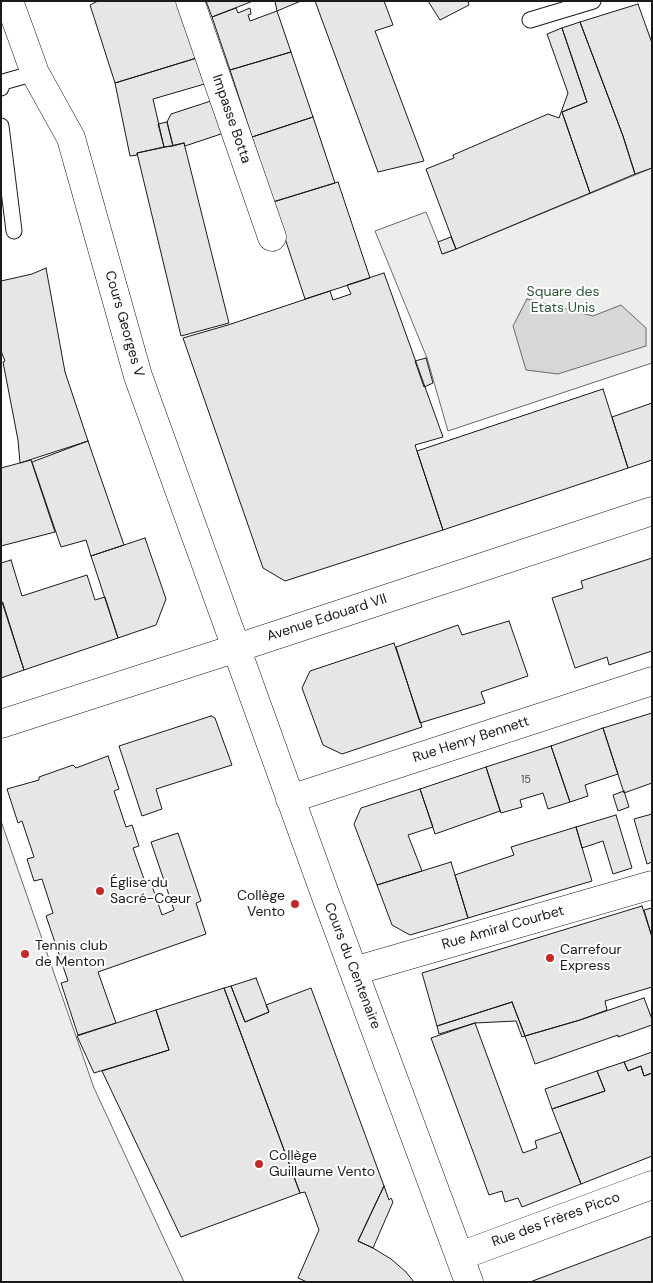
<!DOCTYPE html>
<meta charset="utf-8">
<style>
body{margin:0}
#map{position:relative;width:653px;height:1283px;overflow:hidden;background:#fff;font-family:"DM Sans",sans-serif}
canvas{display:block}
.frame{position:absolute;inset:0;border:2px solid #1a1a1a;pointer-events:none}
</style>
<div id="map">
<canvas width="653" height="1283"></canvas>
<div class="frame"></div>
</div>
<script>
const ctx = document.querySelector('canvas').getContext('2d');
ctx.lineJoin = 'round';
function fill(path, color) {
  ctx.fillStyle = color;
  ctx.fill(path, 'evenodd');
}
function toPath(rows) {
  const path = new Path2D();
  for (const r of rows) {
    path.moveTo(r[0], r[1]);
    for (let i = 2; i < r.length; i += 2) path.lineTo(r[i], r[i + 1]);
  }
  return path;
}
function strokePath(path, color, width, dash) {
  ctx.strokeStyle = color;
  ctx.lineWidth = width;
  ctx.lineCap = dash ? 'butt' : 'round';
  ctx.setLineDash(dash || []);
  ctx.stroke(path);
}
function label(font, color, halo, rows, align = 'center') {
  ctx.font = font + ' "DM Sans",sans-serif';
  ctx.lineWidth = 4;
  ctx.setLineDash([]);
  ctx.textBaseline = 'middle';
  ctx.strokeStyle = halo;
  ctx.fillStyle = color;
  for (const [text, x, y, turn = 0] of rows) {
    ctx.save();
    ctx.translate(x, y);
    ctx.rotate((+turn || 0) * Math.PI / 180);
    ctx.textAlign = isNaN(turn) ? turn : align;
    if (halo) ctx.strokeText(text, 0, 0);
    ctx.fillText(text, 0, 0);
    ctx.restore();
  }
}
const green = toPath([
 [652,168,652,363,448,431,427,358,375,231,426,212,443,254,456,249,652,168],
 [1,821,94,1088,184,1282,1,1282,1,821]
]);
fill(green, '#ededed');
strokePath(green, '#6a6a6a', 1);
const water = toPath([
 [527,299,593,316,621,305,646,328,646,346,558,374,526,370,513,326,527,299]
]);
fill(water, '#d7d7d7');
strokePath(water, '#6a6a6a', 1);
const building = toPath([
 [98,1,182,1,200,57,115,83,90,5,98,1],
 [206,1,253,1,212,17,206,1],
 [275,1,301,1,277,11,275,1],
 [315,1,384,1,393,25,375,31,424,161,378,172,315,1],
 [428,1,468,1,469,5,440,20,428,1],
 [638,4,652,43,652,168,635,174,623,136,580,22,638,4],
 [236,8,238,13,250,8,251,14,248,15,250,21,277,11,291,52,230,70,212,17,236,8],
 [580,22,623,136,635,174,590,193,562,112,587,102,562,28,580,22],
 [562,28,587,102,562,112,590,193,456,249,426,169,454,158,453,155,548,114,559,118,568,93,547,34,562,28],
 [291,52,313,117,252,137,230,70,291,52],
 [200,57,208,83,153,99,164,147,137,153,137,155,130,156,115,83,200,57],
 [214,100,224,133,185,146,184,143,173,146,167,122,171,114,214,100],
 [313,117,335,183,273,202,252,137,313,117],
 [167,122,173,146,164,147,158,124,167,122],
 [184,143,229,323,181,336,137,153,184,143],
 [338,182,370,278,305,299,273,202,338,182],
 [451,237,456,249,442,254,438,242,451,237],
 [46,268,65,372,88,441,20,463,18,440,3,362,5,361,1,351,1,281,32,274,46,268],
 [384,273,443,437,415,445,443,530,285,581,263,568,183,338,228,325,330,291,333,300,351,294,347,285,384,273],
 [426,358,433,383,424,387,415,361,426,358],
 [603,389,628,468,443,530,417,451,603,389],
 [652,403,652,460,628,468,612,417,652,403],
 [88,441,124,545,91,556,86,540,61,547,32,462,88,441],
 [31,460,55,532,1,546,1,468,31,460],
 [145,538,166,599,156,625,118,638,91,556,145,538],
 [652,558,652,651,609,665,607,657,575,668,552,598,583,588,581,581,652,558],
 [11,560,22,596,87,575,95,600,105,597,118,638,24,670,1,599,1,563,11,560],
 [3,603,24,670,1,678,1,604,3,603],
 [509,621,528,676,481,692,485,703,420,723,396,647,458,625,462,635,509,621],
 [394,643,422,727,342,754,323,745,302,688,310,671,394,643],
 [652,713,652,783,624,793,603,728,652,713],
 [211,716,215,718,232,765,156,789,162,809,142,816,119,746,211,716],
 [603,728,618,774,585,785,588,796,570,802,551,746,603,728],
 [551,746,570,802,548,809,543,793,520,800,522,807,501,813,486,767,551,746],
 [108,756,119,789,114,791,126,827,132,825,139,846,133,848,145,882,150,880,162,915,174,910,151,842,178,833,201,901,196,903,206,934,98,972,116,1023,78,1035,61,983,68,981,46,916,53,913,42,879,34,881,27,859,34,857,22,821,18,823,7,789,39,780,39,777,73,765,76,768,108,756],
 [486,767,500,811,435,834,420,789,486,767],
 [420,789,433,827,408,835,422,871,377,885,354,824,361,808,420,789],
 [624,791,629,807,618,811,613,795,624,791],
 [652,814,652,862,647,864,634,819,652,814],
 [616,815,632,868,613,874,603,841,582,848,576,827,616,815],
 [576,827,592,881,468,918,455,875,514,855,511,847,576,827],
 [451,862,468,918,410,935,392,925,377,885,451,862],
 [642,906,652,937,652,987,605,1001,607,1010,580,1020,525,1036,512,1002,437,1026,422,973,642,906],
 [652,908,652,937,644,910,652,908],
 [256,978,269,1012,245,1022,231,986,256,978],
 [231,986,245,1022,269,1012,266,1005,311,988,384,1186,358,1241,373,1248,391,1259,406,1272,414,1282,307,1282,298,1278,319,1230,305,1192,300,1193,224,988,231,986],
 [224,988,300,1193,181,1237,102,1071,169,1050,156,1010,224,988],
 [644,998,652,1019,652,1025,618,1037,618,1035,535,1064,525,1036,580,1020,644,998],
 [512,1002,525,1036,522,1037,516,1021,475,1023,439,1034,437,1026,512,1002],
 [156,1010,169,1050,94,1073,77,1036,156,1010],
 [475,1023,523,1153,537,1148,535,1141,561,1132,581,1184,522,1207,518,1198,505,1202,502,1191,489,1195,431,1038,475,1023],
 [652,1052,652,1073,644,1076,641,1066,628,1071,624,1062,652,1052],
 [624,1062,628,1071,641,1066,644,1076,652,1073,652,1156,581,1184,552,1109,605,1091,597,1071,624,1062],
 [597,1071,605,1091,552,1109,545,1089,597,1071],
 [384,1186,389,1200,391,1198,393,1202,373,1248,358,1241,384,1186],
 [652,1236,652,1282,530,1282,599,1256,652,1236]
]);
fill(building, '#e6e6e6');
strokePath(building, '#1a1a1a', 1);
const service = toPath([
 [530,20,593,1],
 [1,88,3,82,35,73],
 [1,126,14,231]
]);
const minor = toPath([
 [9,1,35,73,71,138,138,376,325,894,469,1282],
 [190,1,272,237],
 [1,724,237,648,652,511],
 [290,799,652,681],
 [354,971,652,885],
 [460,1256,652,1185]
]);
strokePath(service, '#1a1a1a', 17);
strokePath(minor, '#1a1a1a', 29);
strokePath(service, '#fff', 15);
strokePath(minor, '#fff', 28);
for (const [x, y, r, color] of [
 [100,891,5,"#c62828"],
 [295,904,5,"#c62828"],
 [25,954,5,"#c62828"],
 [550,958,5,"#c62828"],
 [259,1164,5,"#c62828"]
]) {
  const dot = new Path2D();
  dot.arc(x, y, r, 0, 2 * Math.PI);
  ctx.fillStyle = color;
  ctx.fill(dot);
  strokePath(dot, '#fff', 2);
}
label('11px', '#4d4d4d', null, [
 ["15",526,780]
]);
label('14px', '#1a1a1a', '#fff', [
 ["Impasse Botta",231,119,71],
 ["Cours Georges V",124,324,74],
 ["Avenue Edouard VII",327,618,-18],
 ["Rue Henry Bennett",471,740,-18],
 ["Rue Amiral Courbet",503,928,-16],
 ["Cours du Centenaire",352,966,69],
 ["Rue des Frères Picco",556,1220,-20]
]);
label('14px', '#2b5a34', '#fff', [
 ["Square des",563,292],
 ["Etats Unis",563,308]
]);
label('14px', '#1a1a1a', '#fff', [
 ["Église du",110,883],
 ["Sacré-Cœur",110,899],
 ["Collège",285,896,"right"],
 ["Vento",285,912,"right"],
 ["Tennis club",35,946],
 ["de Menton",35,962],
 ["Carrefour",560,950],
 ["Express",560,966],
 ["Collège",269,1156],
 ["Guillaume Vento",269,1172]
], 'left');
</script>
